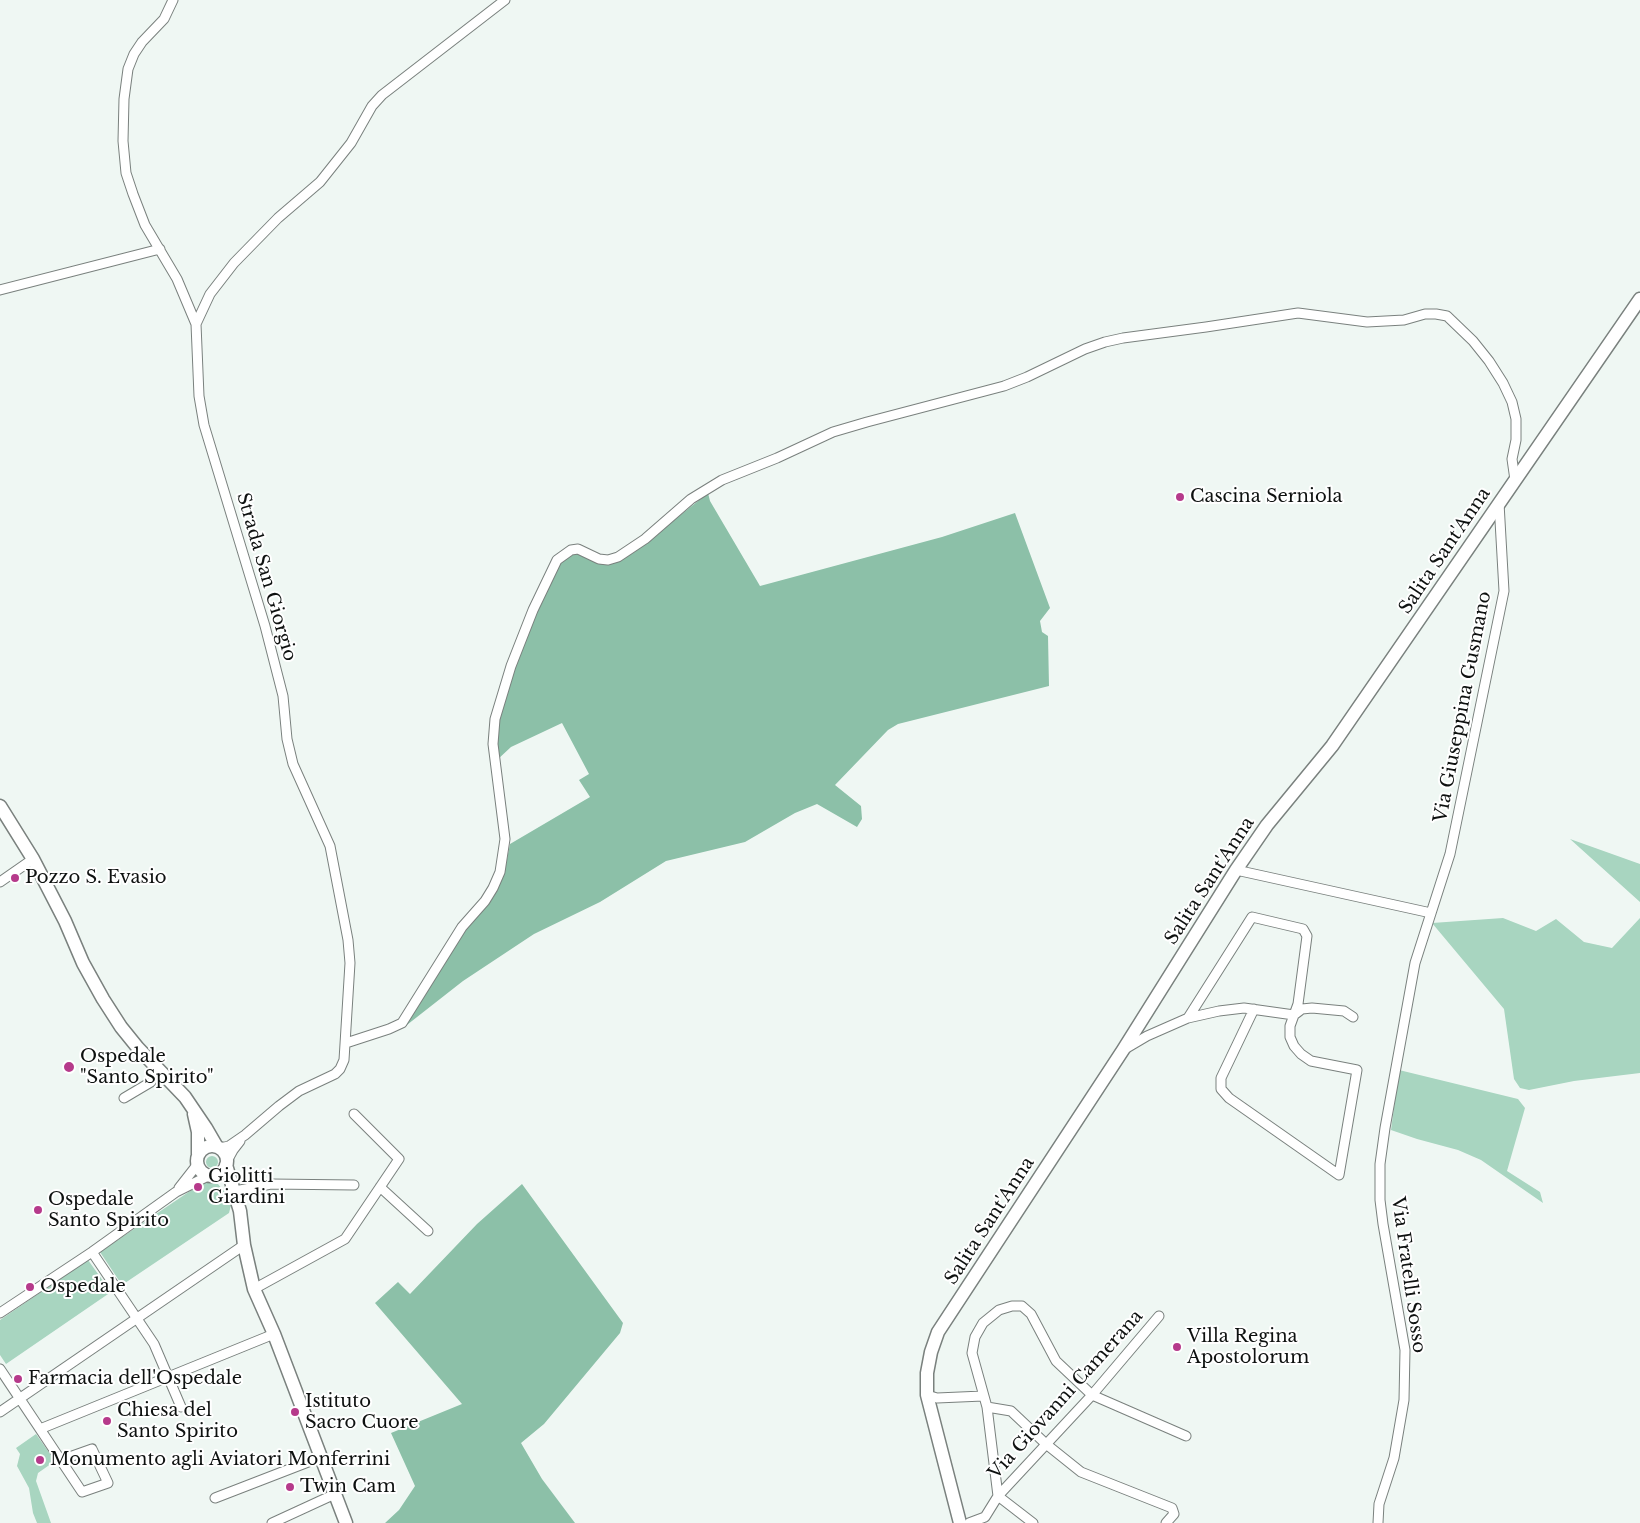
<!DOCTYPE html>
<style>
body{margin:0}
canvas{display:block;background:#eff7f3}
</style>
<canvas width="1640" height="1523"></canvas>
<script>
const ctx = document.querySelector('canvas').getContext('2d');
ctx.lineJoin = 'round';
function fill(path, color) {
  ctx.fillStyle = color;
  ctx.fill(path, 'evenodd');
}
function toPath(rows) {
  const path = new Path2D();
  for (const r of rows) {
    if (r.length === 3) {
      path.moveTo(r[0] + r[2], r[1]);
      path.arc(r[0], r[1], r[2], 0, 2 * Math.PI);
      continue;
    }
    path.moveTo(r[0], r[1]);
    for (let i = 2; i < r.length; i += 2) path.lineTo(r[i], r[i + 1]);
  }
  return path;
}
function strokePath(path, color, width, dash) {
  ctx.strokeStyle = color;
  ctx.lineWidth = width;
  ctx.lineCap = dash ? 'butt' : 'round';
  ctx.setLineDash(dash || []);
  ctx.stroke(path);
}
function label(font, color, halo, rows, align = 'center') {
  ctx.font = font + ' "Libre Baskerville",serif';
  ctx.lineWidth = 4;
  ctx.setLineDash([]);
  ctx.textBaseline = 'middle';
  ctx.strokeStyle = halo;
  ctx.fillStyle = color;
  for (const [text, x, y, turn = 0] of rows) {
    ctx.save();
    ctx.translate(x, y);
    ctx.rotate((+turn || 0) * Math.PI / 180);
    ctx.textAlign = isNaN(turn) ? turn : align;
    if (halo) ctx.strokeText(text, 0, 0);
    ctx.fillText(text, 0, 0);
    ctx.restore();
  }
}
fill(toPath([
 [1570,839,1640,864,1640,902],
 [1503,918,1536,931,1556,919,1584,942,1612,948,1640,918,1640,1073,1574,1081,1529,1090,1520,1088,1514,1079,1504,1009,1432,923],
 [1399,1070,1518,1099,1525,1108,1507,1171,1540,1192,1543,1203,1481,1160,1458,1150,1417,1139,1391,1130],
 [212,1162,6],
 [207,1182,218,1184,232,1201,229,1213,122,1285,100,1252,193,1189],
 [88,1260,111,1292,6,1364,0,1355,0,1320],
 [36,1434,55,1461,38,1473,36,1481,51,1523,37,1523,33,1513,29,1488,17,1466,20,1454,16,1448]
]), '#a8d5c0');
fill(toPath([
 [708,493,710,501,760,586,942,537,1015,513,1050,608,1040,621,1042,632,1048,636,1049,686,898,724,888,730,835,785,861,806,862,819,857,827,817,804,795,813,745,842,666,861,600,902,534,934,463,981,403,1028,465,929,489,904,497,891,504,874,510,844,590,797,579,780,589,774,562,723,511,747,497,760,499,718,505,696,528,630,561,563,574,552,585,556,621,559,633,553],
 [522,1184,623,1323,620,1333,544,1424,521,1443,542,1479,575,1523,385,1523,399,1510,415,1486,391,1433,462,1404,375,1303,398,1282,410,1294,477,1224]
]), '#8cc0a8');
const street = toPath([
 [173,0,164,19,142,42,134,54,128,69,124,99,123,141,126,173,133,194,145,225,177,279,196,324,199,396,204,425,265,626,283,696,287,739,293,764,330,846,348,940,350,963,344,1060,340,1069,335,1074,299,1091,279,1106,245,1135,229,1146,220,1148],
 [0,290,160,249],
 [196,324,210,294,234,263,278,218,320,182,351,143,372,106,382,95,505,0],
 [1236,870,1431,913],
 [0,882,33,859],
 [1188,1018,1252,917,1303,929,1307,936,1298,1004,1290,1026,1290,1037,1294,1046,1301,1054,1311,1061,1357,1070,1339,1175,1229,1098,1221,1089,1221,1078,1254,1009],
 [346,1043,389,1029,402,1023,462,927,485,901,493,888,500,872,505,839,493,744,495,719,511,666,533,610,557,560,571,550,578,549,599,559,608,560,618,557,645,539,691,499,722,480,777,458,833,432,867,422,1004,386,1027,377,1085,349,1105,342,1123,338,1206,327,1298,313,1367,322,1404,320,1425,314,1436,314,1447,316,1473,341,1489,361,1503,383,1512,402,1516,419,1516,440,1512,459,1515,480],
 [1125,1049,1147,1036,1188,1018,1219,1011,1244,1008,1294,1015,1302,1009,1312,1008,1344,1011,1353,1017],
 [124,1098,151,1082],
 [227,1161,233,1150,240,1141],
 [380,1187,428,1231],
 [179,1188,197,1165],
 [235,1191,271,1184,354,1185],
 [92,1252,154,1344,181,1407],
 [254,1289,345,1239,399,1159,354,1114],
 [0,1313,92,1252,176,1192,208,1176],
 [0,1369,82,1492,108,1483,92,1449,61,1460],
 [927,1395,937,1398,983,1396],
 [987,1407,1011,1411,1046,1444,1081,1472,1172,1508,1174,1514,1166,1523],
 [0,1412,244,1245],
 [40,1429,274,1334],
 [215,1498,321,1457],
 [272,1523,335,1494],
 [969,1523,985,1517,998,1496,987,1407,972,1353,975,1337,983,1323,999,1310,1012,1306,1022,1306,1031,1314,1056,1361,1092,1395,1186,1436],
 [1033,1523,998,1496,1092,1395,1159,1316],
 [1378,1523,1379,1504,1394,1458,1404,1400,1405,1350,1383,1224,1380,1200,1380,1164,1385,1128,1415,963,1450,854,1504,591,1499,503]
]);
const secondary = toPath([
 [0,806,33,859,65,921,83,963,103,999,121,1027,138,1048,185,1097,206,1128,217,1147],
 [194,1114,198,1132,198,1154],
 [212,1161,15],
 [226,1165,240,1211,244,1245,254,1289,274,1334,346,1523],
 [960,1523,927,1395,927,1373,931,1352,938,1332,1123,1050,1236,870,1267,825,1332,746,1640,299]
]);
strokePath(street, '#7a817e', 11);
strokePath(secondary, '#7a817e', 15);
strokePath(street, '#fff', 9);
strokePath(secondary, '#fff', 12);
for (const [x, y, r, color] of [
 [1180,497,5,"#b63a8b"],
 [15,878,5,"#b63a8b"],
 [69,1067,6,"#b63a8b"],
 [198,1187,5,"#b63a8b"],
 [38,1210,5,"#b63a8b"],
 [30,1287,5,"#b63a8b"],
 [1177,1347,5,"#b63a8b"],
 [18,1379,5,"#b63a8b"],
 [295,1412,5,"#b63a8b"],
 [107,1421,5,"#b63a8b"],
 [40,1460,5,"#b63a8b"],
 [290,1487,5,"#b63a8b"]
]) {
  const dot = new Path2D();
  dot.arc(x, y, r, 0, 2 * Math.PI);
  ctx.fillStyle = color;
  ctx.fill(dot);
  strokePath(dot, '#fff', 2);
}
label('18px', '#0e1110', '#fff', [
 ["Cascina Serniola",1190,497],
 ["Pozzo S. Evasio",25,878],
 ["Ospedale",80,1057],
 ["\"Santo Spirito\"",80,1078],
 ["Giolitti",208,1177],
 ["Giardini",208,1198],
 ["Ospedale",48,1200],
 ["Santo Spirito",48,1221],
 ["Ospedale",40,1287],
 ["Villa Regina",1187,1337],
 ["Apostolorum",1187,1358],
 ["Farmacia dell'Ospedale",28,1379],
 ["Istituto",305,1402],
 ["Sacro Cuore",305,1423],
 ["Chiesa del",117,1411],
 ["Santo Spirito",117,1432],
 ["Monumento agli Aviatori Monferrini",50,1460],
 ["Twin Cam",300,1487]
], 'left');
label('18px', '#0e1110', '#fff', [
 ["Salita Sant'Anna",1445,551,-56],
 ["Strada San Giorgio",266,577,74],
 ["Via Giuseppina Gusmano",1463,707,-79],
 ["Salita Sant'Anna",1210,881,-57],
 ["Salita Sant'Anna",990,1221,-57],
 ["Via Fratelli Sosso",1408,1275,82],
 ["Via Giovanni Camerana",1066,1395,-48]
]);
</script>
